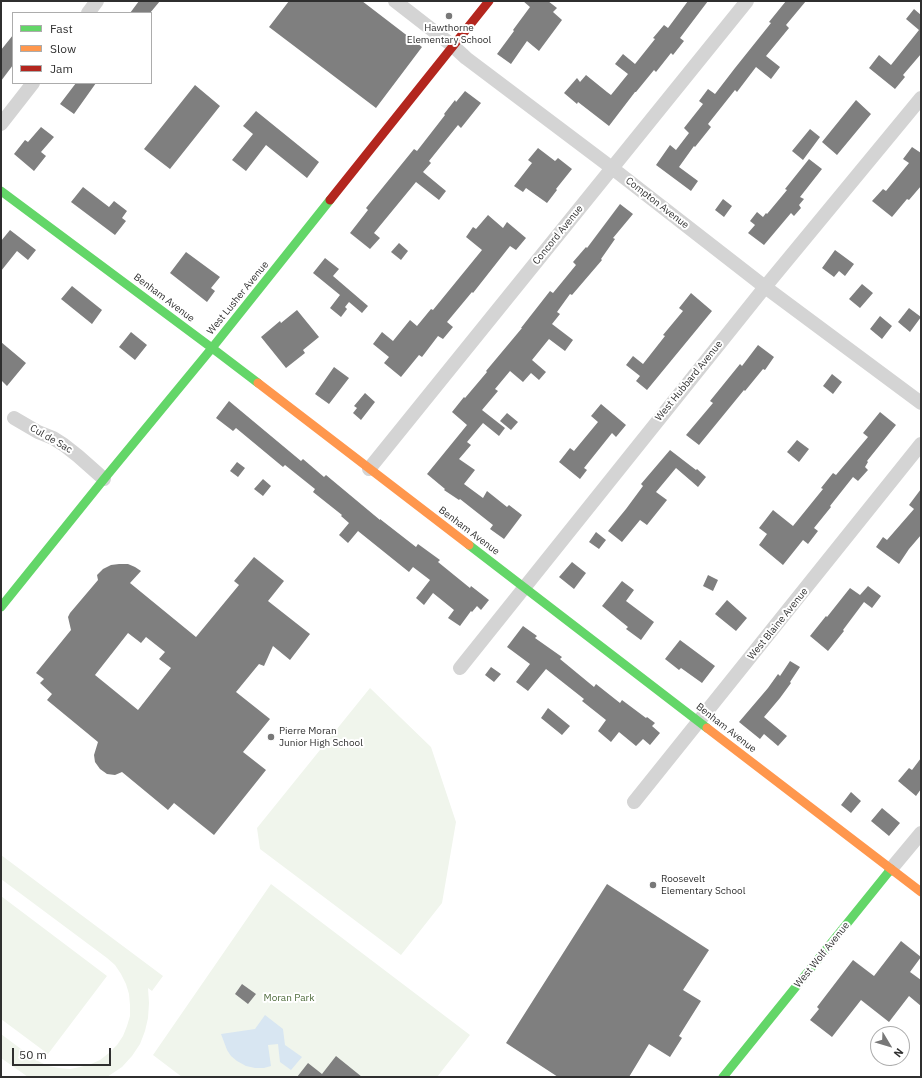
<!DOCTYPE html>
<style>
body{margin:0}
#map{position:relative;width:922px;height:1078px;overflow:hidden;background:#fff;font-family:"IBM Plex Sans",sans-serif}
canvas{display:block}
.frame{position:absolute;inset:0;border:2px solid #2f2f2f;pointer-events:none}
.legend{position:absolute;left:12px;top:12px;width:140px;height:72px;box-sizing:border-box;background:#fff;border:1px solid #acacac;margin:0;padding:5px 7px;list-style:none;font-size:12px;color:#2f2f2f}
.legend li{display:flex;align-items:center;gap:8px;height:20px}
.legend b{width:20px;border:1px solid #acacac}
.north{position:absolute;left:870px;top:1026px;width:40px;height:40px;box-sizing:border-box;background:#fff;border:1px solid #acacac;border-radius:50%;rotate:128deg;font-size:11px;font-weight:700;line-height:16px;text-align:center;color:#2f2f2f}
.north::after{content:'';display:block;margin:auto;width:14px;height:18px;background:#787878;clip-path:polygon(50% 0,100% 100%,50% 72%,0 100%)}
.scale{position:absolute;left:12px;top:1048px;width:99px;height:18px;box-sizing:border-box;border:2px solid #2f2f2f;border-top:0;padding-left:5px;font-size:12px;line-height:14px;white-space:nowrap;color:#2f2f2f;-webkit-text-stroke:3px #fff;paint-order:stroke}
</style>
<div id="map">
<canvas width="922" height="1078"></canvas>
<div class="frame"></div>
<ul class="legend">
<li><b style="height:5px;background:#63d668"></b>Fast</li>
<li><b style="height:5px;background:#ff974d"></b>Slow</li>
<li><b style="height:5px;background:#b3261e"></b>Jam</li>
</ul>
<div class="north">N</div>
<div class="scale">50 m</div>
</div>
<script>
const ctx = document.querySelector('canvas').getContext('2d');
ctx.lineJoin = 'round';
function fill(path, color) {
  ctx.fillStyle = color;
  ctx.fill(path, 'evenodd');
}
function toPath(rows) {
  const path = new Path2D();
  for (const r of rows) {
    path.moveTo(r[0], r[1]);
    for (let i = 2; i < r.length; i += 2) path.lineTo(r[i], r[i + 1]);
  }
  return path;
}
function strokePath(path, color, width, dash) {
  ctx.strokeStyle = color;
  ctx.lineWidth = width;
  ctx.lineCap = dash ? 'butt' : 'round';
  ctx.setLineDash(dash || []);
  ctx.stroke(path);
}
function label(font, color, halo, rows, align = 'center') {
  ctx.font = font + ' "IBM Plex Sans",sans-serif';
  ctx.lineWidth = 4;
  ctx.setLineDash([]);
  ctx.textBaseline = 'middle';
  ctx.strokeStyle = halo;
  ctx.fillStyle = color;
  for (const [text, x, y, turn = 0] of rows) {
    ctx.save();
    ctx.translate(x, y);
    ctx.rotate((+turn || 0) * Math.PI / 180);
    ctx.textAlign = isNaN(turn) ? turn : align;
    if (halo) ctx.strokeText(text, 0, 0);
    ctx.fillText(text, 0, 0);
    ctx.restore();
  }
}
fill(toPath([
 [370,688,431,747,456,822,442,903,401,955,260,849,257,828],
 [1,855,163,976,152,991,148,988,149,1003,148,1018,145,1031,140,1044,132,1056,122,1067,107,1077,28,1077,1,1058,1,1034,29,1055,38,1061,48,1066,59,1068,70,1069,80,1067,91,1064,100,1060,109,1053,117,1045,123,1036,127,1026,130,1016,130,1005,129,994,126,984,121,974,115,965,107,958,1,879],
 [271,884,470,1035,437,1077,182,1077,153,1055],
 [1,896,107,976,48,1054,1,1019]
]), '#f0f5ec');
fill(toPath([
 [265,1015,283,1029,285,1045,302,1057,291,1070,280,1062,278,1044,268,1045,271,1066,264,1068,255,1068,246,1066,237,1061,231,1056,227,1050,221,1034,255,1029]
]), '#d8e6f2');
fill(toPath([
 [139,1,160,1,150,13,130,13],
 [289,1,362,1,422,47,376,108,269,27],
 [523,1,548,1,557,8,553,12,562,20,539,51,527,41,511,64,497,54,514,31,513,30,530,7],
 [688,1,708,1,680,38,684,41,673,55,671,53,656,72,654,70,636,92,635,92,609,126,578,102,577,104,564,93,577,78,580,82,586,75,607,92,611,95,628,74,615,64,623,54,635,64,655,39,653,38,664,25,668,28],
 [786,1,806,1,786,25,789,28,766,56,780,67,771,79,756,67,737,92,735,90,708,124,711,127,695,147,694,146,679,167,698,181,691,191,656,165,670,145,676,150,689,133,684,128,703,104,699,101,708,89,715,94,735,68,771,23,769,22],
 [914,9,921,15,921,54,903,75,905,77,895,89,869,68,879,55,891,65,919,30,906,19],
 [13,35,13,65,1,81,1,50],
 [76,83,96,83,74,114,60,104],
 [195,85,220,106,170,169,144,149],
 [465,91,481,103,461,128,458,125,429,161,431,163,423,172,446,191,439,200,416,182,374,233,380,238,370,249,350,233,368,210,366,208,414,149,417,151,445,115,444,114,455,100,456,102],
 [856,100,871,114,837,155,822,142],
 [256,111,319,162,307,178,266,145,246,171,232,160,253,134,243,126],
 [41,127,54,137,41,152,46,156,34,171,14,154,25,140,28,142],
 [810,129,820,137,803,160,792,151],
 [912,147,921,153,921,186,909,200,907,199,892,217,872,201,883,189,886,191,909,163,903,159],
 [538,148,555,161,558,158,572,169,556,189,557,190,547,203,526,188,523,192,514,186,532,163,528,160],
 [809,159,822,169,800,197,804,199,799,205,801,208,794,216,791,213,764,245,748,233,755,225,750,221,757,212,763,217,766,213,767,214,787,190,785,189],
 [83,187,109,207,114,201,127,211,122,218,126,221,115,235,71,202],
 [723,199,732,206,724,217,715,210],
 [620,204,633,214,613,238,615,239,601,259,602,260,572,295,570,294,557,312,560,314,552,324,573,340,565,351,549,339,532,360,546,372,539,380,531,373,523,382,510,371,495,389,498,391,482,410,505,428,499,436,483,423,467,442,471,445,459,459,475,470,464,484,483,498,487,491,507,507,509,505,522,515,504,539,490,529,493,525,460,499,459,500,444,490,445,489,427,474,467,425,452,412,464,397,465,398,487,372,486,371,522,328,521,328,550,291,553,293,576,265,573,262,586,247,587,248],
 [488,215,503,228,507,222,526,238,516,250,510,246,473,293,472,292,447,322,453,327,443,339,438,336,422,357,419,355,401,377,384,363,389,357,373,344,382,332,393,341,410,320,417,326,431,309,433,310,482,250,466,237,473,227,476,229],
 [10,230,36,250,28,260,17,251,1,271,1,241],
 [399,243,408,251,401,260,391,252],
 [835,250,854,264,845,276,839,271,834,277,822,268],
 [186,252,220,277,211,288,215,291,207,302,170,273],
 [325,258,339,269,333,276,368,306,362,313,349,302,345,307,347,309,341,317,330,308,340,295,313,273],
 [862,284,873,293,860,308,849,299],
 [72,286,102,310,92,324,61,299],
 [691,293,712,311,647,390,636,381,640,376,626,365,633,356,643,364,665,336,663,335,683,311,679,308],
 [909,308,921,317,910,332,898,322],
 [297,310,319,337,303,350,305,353,286,368,261,337,280,321,281,323],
 [880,316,892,326,882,339,870,329],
 [131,332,147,345,135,360,119,347],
 [1,342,26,363,7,386,1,380],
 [758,345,774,357,765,370,763,369,745,391,744,390,699,445,686,435,713,403,710,401,740,364,742,366],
 [334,367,349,378,329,404,315,394],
 [832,374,842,382,833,394,823,386],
 [365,393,375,402,361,420,353,413,357,408,354,406],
 [229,401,301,461,303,459,324,477,326,475,380,520,380,519,416,547,418,544,440,560,438,562,470,588,471,586,489,600,481,610,477,606,472,612,471,611,460,626,448,618,454,610,433,593,424,605,416,598,430,580,413,567,409,572,358,531,348,543,339,535,349,523,341,516,342,515,313,492,315,489,285,465,283,467,236,428,233,431,216,418],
 [601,404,626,425,616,437,612,433,584,468,587,470,580,479,559,462,570,448,574,451,598,422,591,416],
 [880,412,896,425,867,461,868,462,865,467,868,470,858,481,853,477,830,506,831,507,814,528,818,531,808,544,803,540,783,565,759,545,767,534,759,528,773,510,793,526,823,489,821,488,833,473,836,475,868,437,863,433],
 [507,413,518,422,511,430,500,421],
 [797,440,809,449,799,462,787,452],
 [670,450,696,470,697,469,706,477,698,487,676,468,656,492,667,500,647,525,640,520,622,542,608,531,626,509,643,486,641,484],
 [237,462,245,468,238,477,230,471],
 [263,479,271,486,263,496,254,489],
 [921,489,921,535,909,549,899,564,876,547,883,537,887,540,914,509,909,505],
 [596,532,606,540,599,549,589,542],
 [254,557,284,581,268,601,310,634,290,660,273,646,264,666,259,664,236,692,270,719,243,752,266,770,214,835,174,803,168,810,122,772,115,775,107,774,100,769,95,762,94,755,98,742,47,700,52,694,40,683,44,679,36,673,71,630,68,617,70,613,98,580,97,575,103,569,111,565,119,564,128,564,135,567,141,571,130,583,196,637,239,585,234,581],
 [128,633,141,643,146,637,165,652,159,659,171,668,138,710,95,675],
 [572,562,586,573,574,589,559,577],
 [708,575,718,580,713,591,703,586],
 [622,581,634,590,626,601,654,622,641,640,626,629,628,627,602,606],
 [868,586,881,596,872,608,864,602,843,630,844,631,828,651,810,636,826,616,827,617,850,588,860,595],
 [727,600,747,618,736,631,715,614],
 [523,626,537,636,535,638,562,657,560,659,594,687,596,684,620,703,622,700,646,718,647,717,655,723,652,726,660,733,650,745,643,739,636,746,619,732,611,742,598,731,606,720,582,701,584,699,546,669,528,691,516,682,530,664,507,647],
 [680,640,715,666,702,683,681,668,679,670,665,659],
 [790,661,800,667,790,682,791,683,780,698,764,717,787,736,778,746,764,734,760,739,739,722,768,688,778,674,780,676],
 [491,667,501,674,494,682,485,675],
 [548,708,570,726,562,735,541,718],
 [921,758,921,789,916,796,898,781,909,768,912,770],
 [851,792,861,801,851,813,841,805],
 [882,808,900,823,889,836,871,821],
 [607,884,709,950,683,990,701,1001,679,1036,682,1038,670,1057,649,1044,629,1077,558,1077,506,1043],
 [901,941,921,957,910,972,921,980,921,1006,909,996,889,1022,861,1000,832,1037,810,1020,819,1009,817,1007,853,960,874,976],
 [242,984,256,994,248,1004,235,994],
 [336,1056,362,1077,297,1077,308,1063,322,1074]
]), '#7f7f7f');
strokePath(toPath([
 [395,1,453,46,466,58,612,168,765,287,921,403],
 [88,13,97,1],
 [1,124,33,83],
 [14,418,38,432,53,438,64,445,78,456,104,479],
 [369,469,747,1],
 [460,668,765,287,921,98],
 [634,802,921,444],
 [891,869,921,833]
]), '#d4d4d4', 14);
strokePath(toPath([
 [1,191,212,348,258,383],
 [469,545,707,728],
 [1,607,104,479,212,348,330,200],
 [723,1077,891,869]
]), '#63d668', 9);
strokePath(toPath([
 [258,383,469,545],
 [707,728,921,892]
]), '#ff974d', 9);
strokePath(toPath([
 [330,200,489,1]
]), '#b3261e', 9);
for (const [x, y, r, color] of [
 [449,16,4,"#787878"],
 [271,737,4,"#787878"],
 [653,885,4,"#787878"]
]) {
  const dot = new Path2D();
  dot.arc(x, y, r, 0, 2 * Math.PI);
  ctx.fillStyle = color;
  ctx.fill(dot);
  strokePath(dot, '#fff', 1.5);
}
label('10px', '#2f2f2f', '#fff', [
 ["Hawthorne",449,28,"center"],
 ["Elementary School",449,40,"center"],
 ["Pierre Moran",279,731],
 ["Junior High School",279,743],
 ["Roosevelt",661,879],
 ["Elementary School",661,891]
], 'left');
label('10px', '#2f2f2f', '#fff', [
 ["Compton Avenue",657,203,38],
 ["Concord Avenue",558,235,-51],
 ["Benham Avenue",164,298,37],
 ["West Lusher Avenue",238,298,-51],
 ["West Hubbard Avenue",689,381,-51],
 ["Cul de Sac",51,439,30],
 ["Benham Avenue",469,531,37],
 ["West Blaine Avenue",778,624,-51],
 ["Benham Avenue",726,728,38],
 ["West Wolf Avenue",822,955,-51]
]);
label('10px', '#4e6b3b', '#fff', [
 ["Moran Park",289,998]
]);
</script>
